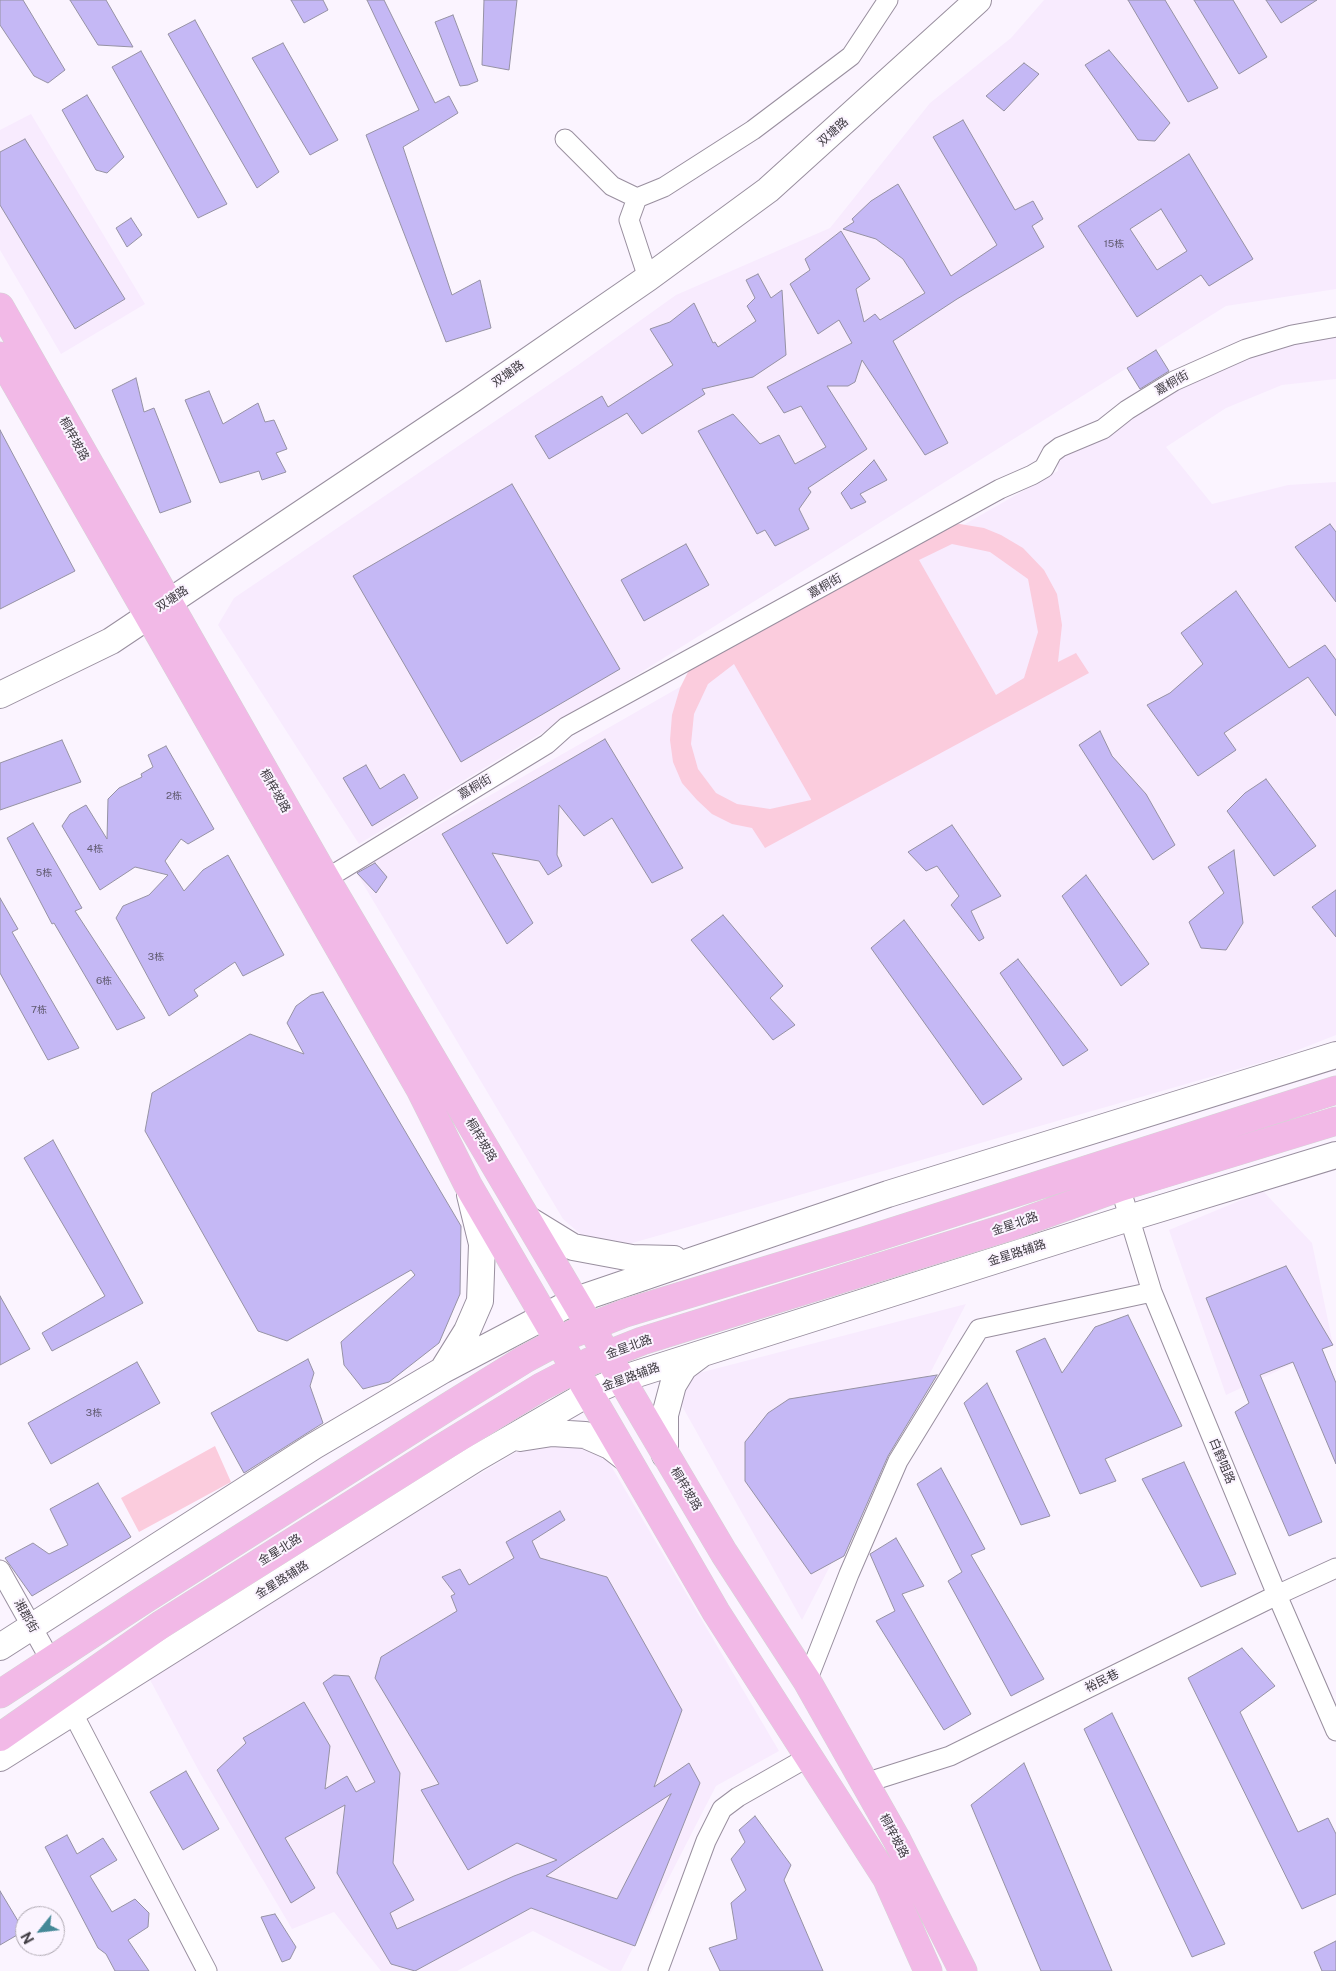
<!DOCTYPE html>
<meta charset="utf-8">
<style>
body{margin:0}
#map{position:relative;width:1336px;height:1971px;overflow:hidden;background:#fbf4ff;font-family:"Public Sans",sans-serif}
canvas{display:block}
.north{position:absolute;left:15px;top:1906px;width:50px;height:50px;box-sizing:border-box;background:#fbf4ff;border:1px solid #b0aab3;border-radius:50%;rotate:241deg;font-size:14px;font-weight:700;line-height:20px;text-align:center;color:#3f3b42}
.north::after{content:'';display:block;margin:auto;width:18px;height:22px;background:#448897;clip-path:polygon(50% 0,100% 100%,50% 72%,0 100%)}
</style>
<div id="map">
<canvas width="1336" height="1971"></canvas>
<div class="north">N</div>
</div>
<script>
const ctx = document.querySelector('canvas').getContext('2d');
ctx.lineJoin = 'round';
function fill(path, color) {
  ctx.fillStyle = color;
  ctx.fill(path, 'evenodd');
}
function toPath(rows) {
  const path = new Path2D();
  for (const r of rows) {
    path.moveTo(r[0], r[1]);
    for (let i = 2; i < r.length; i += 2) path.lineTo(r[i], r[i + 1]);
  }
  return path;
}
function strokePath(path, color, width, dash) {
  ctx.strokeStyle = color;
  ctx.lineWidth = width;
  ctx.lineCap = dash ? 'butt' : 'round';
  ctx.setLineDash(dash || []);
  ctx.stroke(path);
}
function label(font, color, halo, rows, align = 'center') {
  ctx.font = font + ' "Public Sans","Noto Sans SC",sans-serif';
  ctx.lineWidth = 4;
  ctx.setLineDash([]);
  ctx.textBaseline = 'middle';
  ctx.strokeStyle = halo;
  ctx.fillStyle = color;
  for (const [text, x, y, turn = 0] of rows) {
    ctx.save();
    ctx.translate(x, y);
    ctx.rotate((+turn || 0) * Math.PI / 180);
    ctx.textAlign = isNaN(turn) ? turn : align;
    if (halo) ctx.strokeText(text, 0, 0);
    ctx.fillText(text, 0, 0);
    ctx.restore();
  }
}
fill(toPath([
 [1044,0,1336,0,1336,289,1226,306,611,691,359,844,218,625,234,598,578,365,676,295,830,228,930,103,1011,38],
 [31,114,145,304,61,354,0,250,0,130],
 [1336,329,1336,379,1282,385,1226,408,1166,447,1212,504,1288,485,1336,482,1336,1035,1280,1057,601,1252,563,1219,356,872,1058,471,1057,451,1177,380],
 [1263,1191,1312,1243,1333,1345,1226,1395,1169,1230],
 [966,1304,802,1620,668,1381],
 [533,1442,600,1447,779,1751,716,1786,621,1971,611,1971,533,1931,457,1971,381,1971,334,1912,292,1929,200,1773,149,1678,252,1611]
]), '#f8ebfe');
fill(toPath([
 [960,524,984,528,1001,535,1023,548,1044,570,1057,594,1062,625,1058,662,1076,653,1089,673,765,848,752,828,732,824,712,814,697,800,682,783,673,762,670,740,672,715,680,688,691,666,944,525],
 [952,544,990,552,1028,579,1038,632,1024,678,996,695,919,560],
 [734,664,811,799,811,800,770,809,737,804,716,793,698,769,691,744,694,714,708,684],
 [215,1446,231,1482,139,1532,121,1498]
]), '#fbccdd');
const building = toPath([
 [0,0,23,0,65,70,48,83,34,76,0,25,0,0],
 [70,0,106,0,133,47,98,45,70,0],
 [291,0,323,0,328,10,304,23,291,0],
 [367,0,384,0,435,103,449,96,458,113,403,147,452,295,480,280,491,328,446,342,366,135,419,110,367,0],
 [484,0,517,0,509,70,482,65,484,0],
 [1128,0,1165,0,1218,88,1188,102,1128,0],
 [1194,0,1233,0,1267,57,1239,74,1194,0],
 [1266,0,1317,0,1281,23,1266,0],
 [453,15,478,81,468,85,460,86,435,22,453,15],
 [195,20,279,172,257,188,168,34,195,20],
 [283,43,338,140,310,155,252,58,283,43],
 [1109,50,1170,123,1155,141,1138,140,1085,65,1109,50],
 [141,51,227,204,198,218,112,67,141,51],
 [1024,63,1039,74,1004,111,986,96,1024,63],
 [87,95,124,157,107,173,96,170,62,110,87,95],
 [963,120,1015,210,1033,201,1043,219,1032,226,1044,247,957,299,893,341,948,443,925,455,862,360,855,382,848,386,827,386,867,449,808,488,811,492,799,509,809,529,775,546,765,530,757,534,698,431,733,414,760,444,779,435,795,464,826,447,801,406,784,413,767,387,852,343,839,320,818,334,790,284,810,270,805,259,841,231,870,279,856,289,864,322,875,314,880,320,925,293,903,259,876,239,843,229,854,222,852,219,871,201,898,184,951,276,997,245,933,137,963,120],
 [25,139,125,299,75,329,0,205,0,152,25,139],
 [1189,154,1253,259,1209,286,1201,275,1137,317,1078,226,1189,154],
 [1161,209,1187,251,1157,270,1130,229,1161,209],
 [131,218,142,235,127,247,116,228,131,218],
 [758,274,771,298,782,290,786,355,753,377,702,389,705,394,642,434,627,413,549,459,535,436,602,396,608,407,673,365,650,329,670,322,694,303,713,343,715,342,718,347,756,321,747,306,755,298,746,280,758,274],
 [1156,350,1169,371,1140,389,1127,368,1156,350],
 [136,378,144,412,154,408,191,502,160,513,112,390,136,378],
 [209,391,223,424,258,403,265,422,274,420,287,449,276,453,286,472,262,480,259,471,220,483,185,400,209,391],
 [0,430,75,571,0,609,0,430],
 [874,460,887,480,860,494,866,502,851,509,841,493,874,460],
 [512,484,620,669,461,762,353,576,512,484],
 [1330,524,1336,532,1336,602,1295,547,1330,524],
 [686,544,709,585,644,621,621,580,686,544],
 [1236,591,1289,668,1325,645,1336,660,1336,716,1308,677,1224,733,1236,750,1198,776,1147,705,1170,693,1203,664,1181,633,1236,591],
 [1100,731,1112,756,1146,794,1175,845,1153,860,1079,745,1100,731],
 [605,739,683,868,652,883,612,818,584,836,559,805,557,855,562,866,548,875,539,861,492,853,533,923,507,944,442,834,605,739],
 [62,740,81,782,0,810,0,763,62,740],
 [166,746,214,829,188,844,181,839,165,861,184,891,203,870,228,855,284,955,243,976,235,962,194,990,198,996,169,1016,116,918,123,906,149,895,168,875,135,867,100,890,62,826,70,814,86,805,107,839,108,799,119,788,142,777,141,774,153,767,148,755,166,746],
 [366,765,380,789,404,774,418,798,372,826,343,778,366,765],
 [1266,779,1316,846,1274,876,1227,811,1245,793,1266,779],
 [33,823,82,908,75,911,145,1018,117,1030,54,923,52,924,7,838,33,823],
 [952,825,1001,896,971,911,984,938,979,941,951,905,959,896,937,866,926,871,908,852,952,825],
 [1234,850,1243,923,1226,950,1201,948,1189,922,1224,893,1208,867,1234,850],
 [375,863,387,877,376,893,357,873,375,863],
 [1086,875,1149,964,1121,986,1062,896,1086,875],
 [1336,890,1336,937,1312,907,1336,890],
 [0,898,18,929,12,932,79,1048,48,1060,0,973,0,898],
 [723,915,783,986,770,998,795,1025,773,1040,691,940,723,915],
 [904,920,1022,1079,983,1105,871,948,904,920],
 [1018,959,1088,1050,1063,1066,1000,973,1018,959],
 [323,992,461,1226,460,1294,439,1343,389,1382,363,1389,344,1365,341,1342,415,1275,411,1270,287,1341,258,1331,145,1131,152,1093,250,1034,304,1054,287,1023,296,1006,311,995,323,992],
 [53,1140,143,1303,52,1351,42,1333,105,1296,24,1158,53,1140],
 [1286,1266,1333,1345,1322,1349,1336,1383,1336,1464,1293,1362,1260,1375,1322,1522,1289,1536,1235,1412,1249,1403,1206,1298,1286,1266],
 [0,1296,30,1349,0,1365,0,1296],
 [1128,1315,1182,1426,1105,1459,1116,1481,1080,1494,1016,1351,1045,1338,1062,1373,1095,1327,1128,1315],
 [308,1359,314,1373,310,1386,323,1423,244,1473,211,1413,308,1359],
 [137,1362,160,1403,51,1464,28,1423,137,1362],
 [937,1375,888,1456,844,1556,811,1574,745,1481,745,1442,768,1413,789,1399,937,1375],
 [987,1383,1050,1516,1021,1525,964,1403,987,1383],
 [1184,1462,1236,1574,1201,1587,1142,1479,1184,1462],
 [941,1468,985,1549,971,1555,1044,1679,1011,1696,948,1581,962,1572,917,1484,941,1468],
 [98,1483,131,1537,32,1596,5,1558,33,1543,49,1554,68,1545,50,1509,98,1483],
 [560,1511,565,1520,532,1541,540,1558,607,1577,682,1710,654,1787,689,1763,700,1783,635,1946,531,1908,415,1971,391,1964,337,1873,345,1805,285,1838,315,1888,291,1903,217,1770,246,1743,243,1738,304,1702,330,1746,325,1789,347,1776,356,1792,375,1782,323,1683,334,1675,349,1676,400,1773,393,1863,414,1900,390,1913,397,1929,514,1876,557,1860,517,1843,468,1870,421,1790,439,1784,375,1678,381,1657,457,1611,451,1596,455,1594,442,1577,460,1569,469,1585,514,1558,506,1542,560,1511],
 [671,1794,617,1899,546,1876,565,1863,671,1794],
 [896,1538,924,1586,902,1594,971,1714,944,1730,876,1621,895,1611,870,1554,896,1538],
 [1242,1648,1275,1686,1240,1712,1298,1832,1328,1818,1336,1834,1336,1894,1302,1909,1188,1678,1242,1648],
 [1112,1713,1225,1944,1192,1957,1084,1729,1112,1713],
 [1024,1763,1112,1971,1041,1971,971,1805,1024,1763],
 [186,1771,219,1829,183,1850,150,1792,186,1771],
 [755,1816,791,1865,784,1880,823,1971,720,1971,709,1948,737,1939,731,1903,746,1890,731,1859,745,1842,739,1830,755,1816],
 [67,1835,77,1854,103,1838,117,1860,90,1876,112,1912,135,1899,149,1913,148,1927,128,1940,149,1971,115,1971,106,1954,98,1948,45,1847,67,1835],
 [0,1891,24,1931,0,1945,0,1891],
 [275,1914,296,1947,290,1959,282,1962,261,1917,275,1914],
 [1336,1941,1336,1971,1322,1971,1314,1952,1336,1941]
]);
fill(building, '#c5b8f5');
strokePath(building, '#9692a4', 1);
const street = toPath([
 [565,139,612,186,637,198],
 [648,278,629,220,637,198,664,187,753,130,851,56,888,0],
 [326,879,547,744,566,727,1000,489,1032,475,1044,468,1052,453,1060,447,1103,429,1127,410,1174,381,1246,349,1292,335,1336,327],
 [1120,1187,1152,1292,1277,1595,1336,1731],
 [0,1570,51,1661],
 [807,1681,849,1574,898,1461,979,1329,1152,1292],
 [67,1702,207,1971],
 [865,1783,950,1756,1277,1595,1336,1568],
 [658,1971,706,1841,722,1809,738,1797,810,1756]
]);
const secondary = toPath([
 [0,695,111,641,471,400,648,278,768,190,978,0],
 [529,1220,573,1247,632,1258,674,1259],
 [444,1368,467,1331,480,1301,482,1244,470,1195],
 [520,1438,552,1433,585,1435,610,1446,628,1460],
 [665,1455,665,1415,673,1385,684,1367,700,1355],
 [0,1647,314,1446,443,1370,576,1300,888,1194,1336,1055],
 [0,1758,475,1459,589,1393,621,1379,1129,1218,1336,1155]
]);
const primary = toPath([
 [0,307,326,879,724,1553,807,1681,897,1840,963,1971],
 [0,356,420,1089,468,1185,628,1460,716,1612,887,1879,928,1971],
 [0,1694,145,1599,446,1408,525,1359,572,1334,625,1313,864,1241,1336,1090],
 [0,1737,162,1624,440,1449,541,1387,589,1362,642,1341,1012,1226,1120,1187,1336,1121]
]);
strokePath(street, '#998f9f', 21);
strokePath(secondary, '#998f9f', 28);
strokePath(primary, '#d5d4d5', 29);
strokePath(street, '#fff', 19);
strokePath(secondary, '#fff', 26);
strokePath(primary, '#f2b9e7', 28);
label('10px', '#605a6f', null, [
 ["15栋",1114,244],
 ["2栋",174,796],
 ["4栋",95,849],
 ["5栋",44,873],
 ["3栋",156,957],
 ["6栋",104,981],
 ["7栋",39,1010],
 ["3栋",94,1413]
]);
label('12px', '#3f3b42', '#fbf4ff', [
 ["双塘路",833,132,-42],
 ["双塘路",508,374,-35],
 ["嘉桐街",1172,383,-29],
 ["桐梓坡路",74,439,61],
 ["嘉桐街",825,586,-29],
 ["双塘路",172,599,-33],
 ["嘉桐街",475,787,-30],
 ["桐梓坡路",275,791,60],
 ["桐梓坡路",481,1140,59],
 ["金星北路",1015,1224,-19],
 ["金星路辅路",1017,1253,-18],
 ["金星北路",629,1347,-20],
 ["金星路辅路",631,1377,-20],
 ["白鹤咀路",1222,1461,68],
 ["桐梓坡路",686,1489,59],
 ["金星北路",280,1550,-32],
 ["金星路辅路",282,1580,-32],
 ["湘郡街",26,1616,61],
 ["裕民巷",1102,1681,-26],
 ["桐梓坡路",894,1836,62]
]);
</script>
